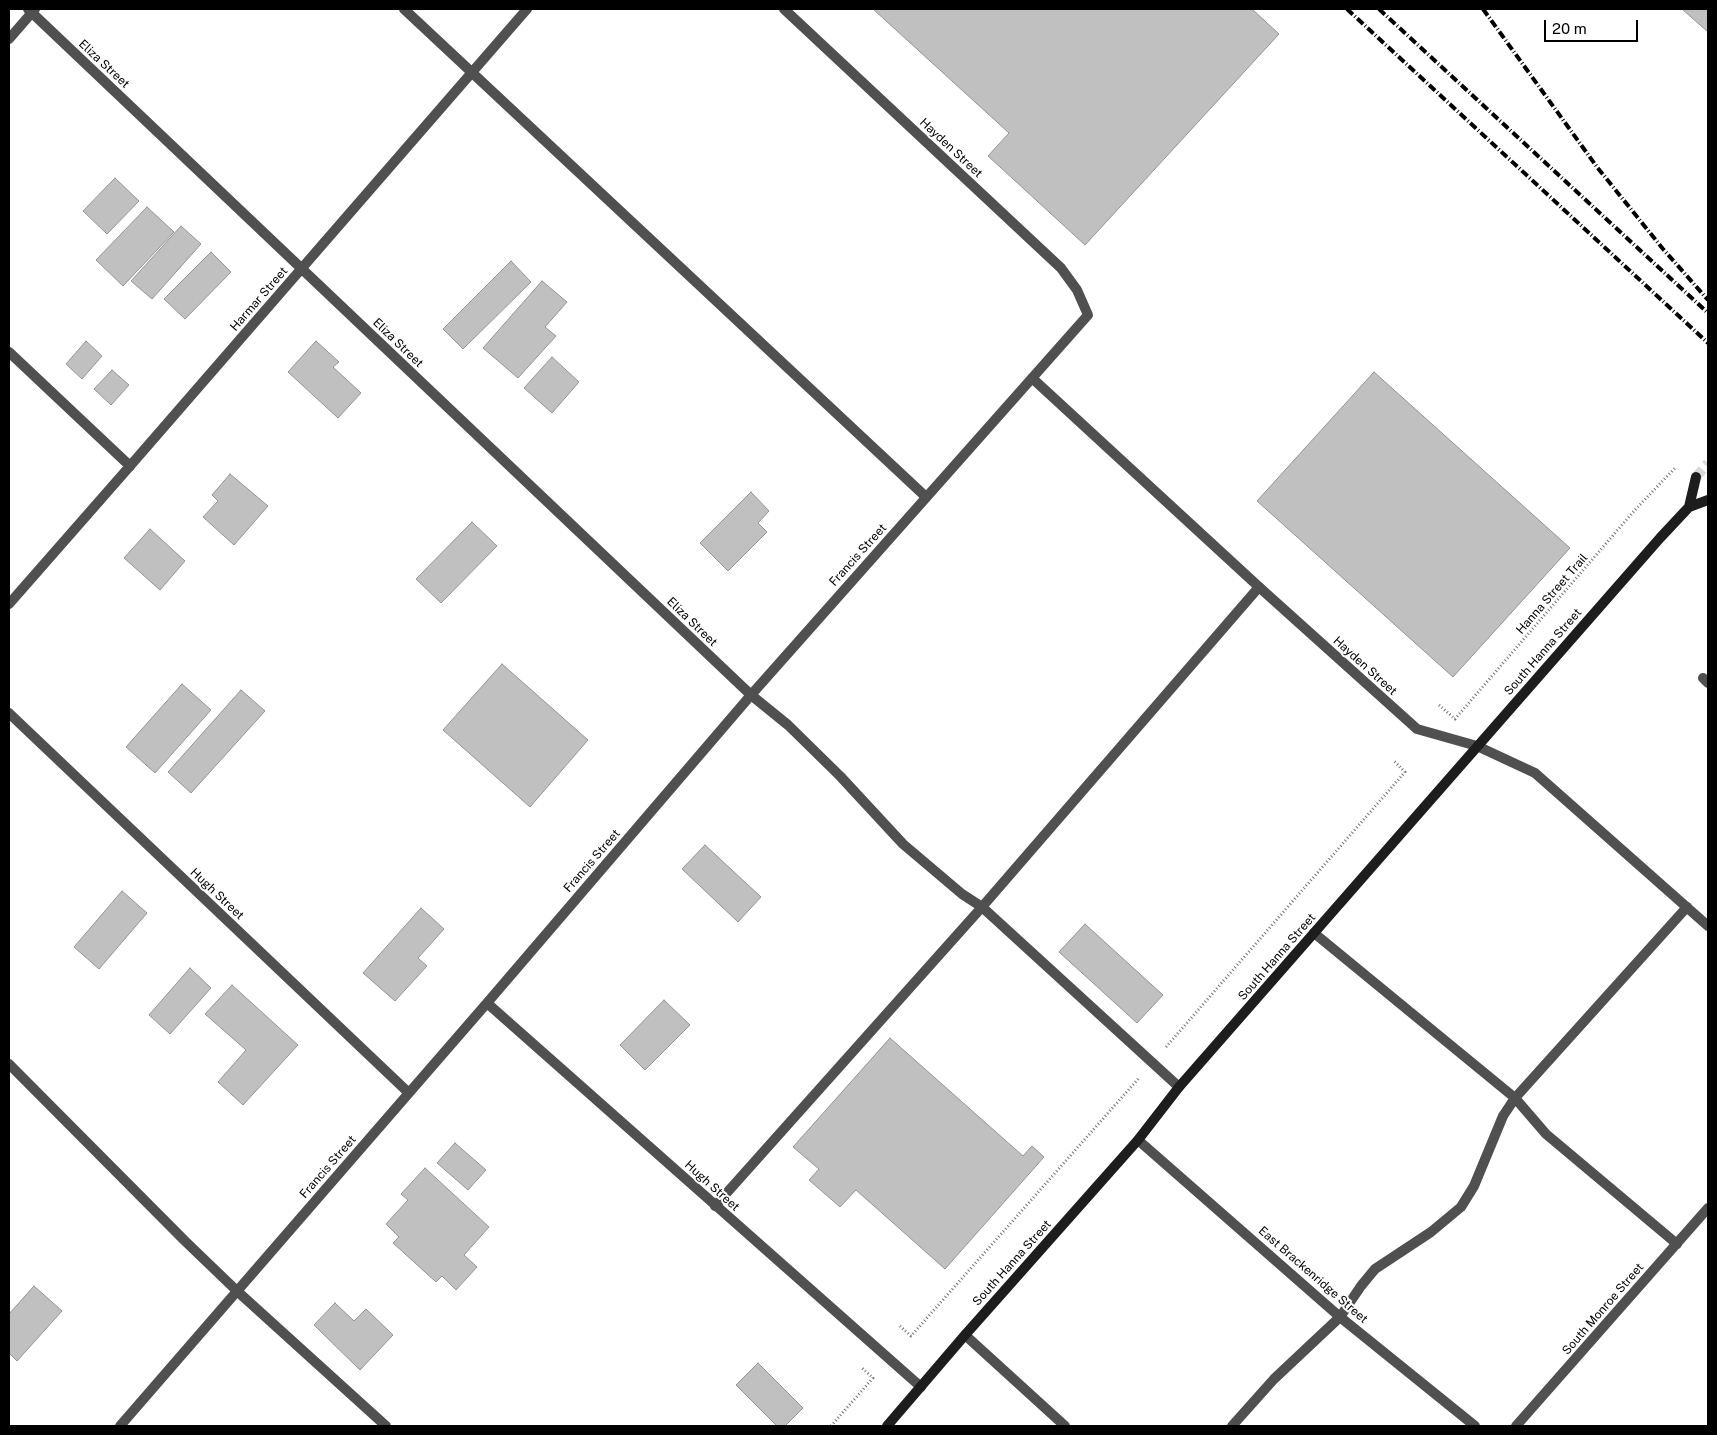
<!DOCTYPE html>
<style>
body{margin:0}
#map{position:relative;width:1717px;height:1435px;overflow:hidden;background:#fff;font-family:"Public Sans",sans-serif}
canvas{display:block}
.frame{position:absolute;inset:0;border:10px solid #000;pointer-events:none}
.scale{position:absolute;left:1544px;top:20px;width:94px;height:22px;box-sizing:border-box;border:2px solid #000;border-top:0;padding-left:6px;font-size:15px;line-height:18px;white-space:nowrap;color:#000;-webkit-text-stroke:4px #fff;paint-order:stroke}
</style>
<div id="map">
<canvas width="1717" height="1435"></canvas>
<div class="frame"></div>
<div class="scale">20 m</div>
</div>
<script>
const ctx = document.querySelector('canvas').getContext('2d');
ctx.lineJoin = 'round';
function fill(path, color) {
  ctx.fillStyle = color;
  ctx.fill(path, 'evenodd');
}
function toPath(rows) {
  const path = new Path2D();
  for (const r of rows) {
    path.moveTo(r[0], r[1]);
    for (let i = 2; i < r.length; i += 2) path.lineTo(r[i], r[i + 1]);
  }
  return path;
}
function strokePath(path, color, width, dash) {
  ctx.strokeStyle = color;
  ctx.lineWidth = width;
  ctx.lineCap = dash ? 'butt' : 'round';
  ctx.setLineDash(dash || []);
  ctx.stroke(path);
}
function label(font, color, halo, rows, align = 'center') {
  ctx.font = font + ' "Public Sans",sans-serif';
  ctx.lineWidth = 4;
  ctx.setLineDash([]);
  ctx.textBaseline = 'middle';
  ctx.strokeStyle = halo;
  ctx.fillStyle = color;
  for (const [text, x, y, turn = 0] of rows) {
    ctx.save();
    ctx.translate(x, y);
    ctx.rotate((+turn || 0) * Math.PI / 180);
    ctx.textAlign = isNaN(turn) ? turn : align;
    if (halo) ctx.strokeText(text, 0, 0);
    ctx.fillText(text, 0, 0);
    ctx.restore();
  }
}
const building = toPath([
 [873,9,1252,9,1279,34,1085,245,988,156,1009,133,873,9],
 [1682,9,1708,9,1708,32,1682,9],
 [115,178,139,201,107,234,83,211,115,178],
 [147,207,174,232,123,286,96,260,147,207],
 [181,226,201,244,152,299,131,281,181,226],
 [211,252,231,272,185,319,164,299,211,252],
 [511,261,531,282,463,349,443,329,511,261],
 [542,281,567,302,545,327,556,336,518,378,483,348,542,281],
 [86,341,102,356,82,379,66,364,86,341],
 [316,341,339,362,333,367,361,393,338,418,288,372,316,341],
 [552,357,579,382,552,413,524,388,552,357],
 [112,370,129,385,111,405,94,389,112,370],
 [1374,372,1570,548,1453,677,1257,501,1374,372],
 [230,474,268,506,234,545,203,517,218,501,212,495,230,474],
 [751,492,769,511,758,523,767,532,728,571,700,543,751,492],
 [472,522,497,546,441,603,416,579,472,522],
 [150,529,185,561,160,590,124,558,150,529],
 [502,664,588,740,530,807,443,730,502,664],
 [182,684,211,710,155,773,126,747,182,684],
 [241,690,265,711,191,793,168,772,241,690],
 [705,845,761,897,738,922,682,869,705,845],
 [122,891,147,913,99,969,74,947,122,891],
 [421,908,444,929,418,958,427,966,395,1001,363,973,421,908],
 [1085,924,1163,995,1137,1023,1059,952,1085,924],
 [190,968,211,988,170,1034,149,1015,190,968],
 [232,985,298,1045,243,1105,218,1082,246,1050,205,1014,232,985],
 [664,1000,690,1025,645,1070,620,1045,664,1000],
 [890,1038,1023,1156,1032,1146,1044,1157,945,1269,856,1190,840,1207,809,1180,819,1169,793,1147,890,1038],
 [455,1143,486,1170,468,1190,437,1163,455,1143],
 [425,1168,489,1227,464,1255,477,1267,456,1290,442,1276,436,1282,393,1243,399,1237,386,1224,408,1200,401,1194,425,1168],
 [34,1286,62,1311,17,1361,9,1353,9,1314,34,1286],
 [335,1303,354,1321,366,1309,393,1335,360,1370,314,1325,335,1303],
 [758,1363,803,1408,785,1426,777,1426,736,1385,758,1363]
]);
fill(building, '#c0c0c0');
strokePath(building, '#949494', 1);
strokePath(toPath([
 [1696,477,1708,463]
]), '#d9d9d9', 10, [10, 5]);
strokePath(toPath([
 [1439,705,1455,719,1634,511,1675,468],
 [1166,1047,1405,772,1393,760],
 [900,1326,911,1336,1139,1078],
 [831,1426,873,1378,862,1368]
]), '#727272', 3, [1, 2.5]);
strokePath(toPath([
 [404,9,926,497],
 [9,352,130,466],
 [1703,678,1708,683],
 [751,695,788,725,840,776,903,844,962,894,982,907,1179,1087],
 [1314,933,1515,1098,1546,1134,1677,1244],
 [9,1064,185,1241,237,1291,386,1426],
 [715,1206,982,907,1259,587],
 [965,1335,1065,1426],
 [1232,1426,1274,1379,1340,1317,1361,1286,1375,1269,1431,1232,1461,1207,1474,1186,1503,1116,1515,1098,1687,907]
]), '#505050', 10);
strokePath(toPath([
 [28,9,751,695],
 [9,39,35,9],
 [1032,378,1259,587,1417,729,1477,746,1535,773,1708,926],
 [9,604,130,466,527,9],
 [9,713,409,1093],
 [487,1003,921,1387],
 [1138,1140,1340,1317,1475,1426],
 [120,1426,487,1003,751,695,1088,315,1077,290,1061,268,784,9],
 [1516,1426,1708,1208]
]), '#505050', 10);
strokePath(toPath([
 [1689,507,1696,477],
 [887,1426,965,1335,1138,1140,1179,1087,1660,538,1689,507,1708,500]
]), '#1d1d1d', 10);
strokePath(toPath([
 [1347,9,1708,343],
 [1379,9,1708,313],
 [1483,9,1597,167,1663,249,1708,300]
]), '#000', 4, [8, 2.5, 1, 2.5]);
label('12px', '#000', '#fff', [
 ["Eliza Street",104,64,43],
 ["Hayden Street",951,148,43],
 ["Harmar Street",259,299,-49],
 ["Eliza Street",398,343,44],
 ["Francis Street",858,555,-48],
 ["Hanna Street Trail",1552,594,-49],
 ["Eliza Street",692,622,44],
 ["South Hanna Street",1543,652,-49],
 ["Hayden Street",1365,666,42],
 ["Francis Street",592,861,-49],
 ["Hugh Street",217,894,43],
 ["South Hanna Street",1277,957,-49],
 ["Francis Street",328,1167,-49],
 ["Hugh Street",712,1186,42],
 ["South Hanna Street",1012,1263,-48],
 ["East Brackenridge Street",1313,1275,41],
 ["South Monroe Street",1603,1309,-49]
]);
</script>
